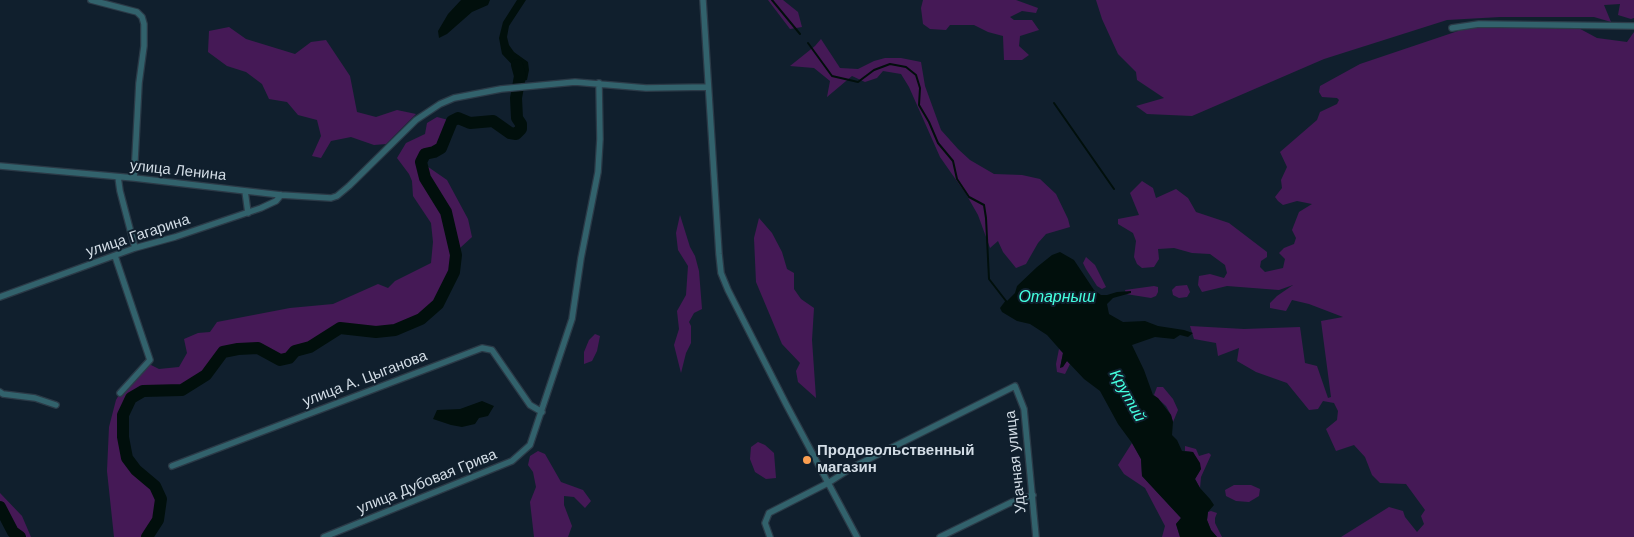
<!DOCTYPE html>
<meta charset="utf-8">
<style>
body{margin:0}
canvas{display:block;background:#101f2d}
</style>
<canvas width="1634" height="537"></canvas>
<script>
const ctx = document.querySelector('canvas').getContext('2d');
ctx.lineJoin = 'round';
function fill(path, color) {
  ctx.fillStyle = color;
  ctx.fill(path, 'evenodd');
}
function toPath(rows) {
  const path = new Path2D();
  for (const r of rows) {
    path.moveTo(r[0], r[1]);
    for (let i = 2; i < r.length; i += 2) path.lineTo(r[i], r[i + 1]);
  }
  return path;
}
function strokePath(path, color, width, dash) {
  ctx.strokeStyle = color;
  ctx.lineWidth = width;
  ctx.lineCap = dash ? 'butt' : 'round';
  ctx.setLineDash(dash || []);
  ctx.stroke(path);
}
function label(font, color, halo, rows, align = 'center') {
  ctx.font = font + ' Helvetica,sans-serif';
  ctx.lineWidth = 4;
  ctx.setLineDash([]);
  ctx.textBaseline = 'middle';
  ctx.strokeStyle = halo;
  ctx.fillStyle = color;
  for (const [text, x, y, turn = 0] of rows) {
    ctx.save();
    ctx.translate(x, y);
    ctx.rotate((+turn || 0) * Math.PI / 180);
    ctx.textAlign = isNaN(turn) ? turn : align;
    if (halo) ctx.strokeText(text, 0, 0);
    ctx.fillText(text, 0, 0);
    ctx.restore();
  }
}
fill(toPath([
 [768,0,783,0,798,12,802,27,790,29],
 [923,0,1016,0,1038,8,1036,13,1022,11,1010,17,1014,20,1032,20,1039,30,1020,36,1019,46,1029,55,1022,60,1004,60,1003,36,988,32,974,25,950,25,946,30,930,29,923,24,921,8],
 [1096,0,1634,0,1634,18,1631,19,1618,15,1620,4,1604,5,1611,22,1594,17,1500,17,1447,20,1324,59,1192,116,1147,114,1136,106,1164,98,1137,80,1136,72,1118,54,1102,19],
 [1571,24,1597,38,1627,42,1634,32,1634,537,1341,537,1389,507,1403,511,1405,517,1417,532,1424,524,1421,516,1425,510,1406,484,1380,483,1372,475,1365,457,1354,445,1336,451,1326,429,1337,420,1338,411,1334,403,1323,401,1318,409,1309,410,1287,383,1256,372,1237,361,1239,348,1218,356,1216,343,1194,339,1190,326,1244,329,1300,327,1305,363,1317,366,1328,398,1331,397,1321,321,1343,317,1309,304,1292,300,1286,311,1270,308,1270,303,1277,296,1293,285,1279,290,1227,286,1202,292,1198,285,1199,276,1210,274,1224,278,1227,273,1225,265,1210,254,1192,253,1174,248,1158,249,1159,259,1154,267,1142,268,1137,264,1134,257,1136,241,1133,233,1118,224,1118,219,1139,215,1130,193,1142,181,1153,188,1156,198,1176,189,1188,198,1196,212,1229,223,1267,252,1267,257,1261,261,1260,267,1265,272,1283,268,1285,259,1279,253,1284,248,1294,244,1296,238,1292,230,1299,212,1312,204,1297,201,1283,205,1278,201,1275,197,1282,188,1281,180,1287,167,1280,152,1317,120,1320,112,1337,104,1339,100,1337,98,1322,97,1319,92,1320,86,1360,64,1461,30,1475,27],
 [229,27,246,39,295,54,311,42,326,40,350,76,357,112,376,117,397,110,416,114,386,144,374,145,351,137,331,141,321,158,312,156,321,136,317,120,298,115,287,102,269,99,262,84,246,72,227,66,208,52,209,31],
 [821,39,840,68,858,69,874,61,885,58,901,58,921,62,925,86,941,130,958,149,970,160,994,174,1022,175,1040,179,1056,194,1068,219,1070,227,1046,234,1038,243,1026,264,1016,268,1003,252,998,241,990,248,978,215,966,194,940,157,909,87,901,74,883,71,877,78,865,82,852,76,827,97,830,81,814,68,790,66,815,46],
 [437,117,452,121,441,148,434,152,425,154,421,162,447,180,468,219,472,237,460,248,456,255,454,272,438,304,421,319,395,330,376,332,340,328,310,347,295,351,289,358,280,360,258,348,238,349,223,352,206,375,182,390,178,387,153,385,131,398,123,415,123,437,127,458,136,470,155,486,161,499,158,520,147,537,114,537,107,471,109,427,116,400,120,393,149,364,159,369,179,367,187,353,184,339,198,333,210,332,217,322,290,308,333,304,378,284,388,288,395,281,431,263,433,242,431,223,413,196,412,181,409,174,397,158,406,143,425,134,427,123],
 [680,215,690,247,695,256,699,271,702,309,694,313,689,322,691,326,691,343,686,353,681,373,674,345,679,329,677,311,686,295,688,266,678,250,676,233],
 [759,218,772,233,782,252,787,269,794,273,794,289,801,299,814,308,812,340,816,398,798,382,796,371,800,363,782,344,756,282,754,238],
 [1086,257,1095,265,1106,287,1102,289,1097,286,1086,269,1083,263],
 [1187,285,1190,292,1187,297,1179,298,1173,295,1172,290,1176,286],
 [1154,286,1158,287,1158,292,1156,296,1151,298,1126,294,1125,290],
 [595,334,600,336,597,351,592,361,584,364,584,352,589,340],
 [1059,349,1063,353,1060,368,1067,361,1070,364,1065,374,1057,372,1056,364],
 [1157,387,1163,387,1173,399,1178,410,1173,422,1171,415,1166,406,1154,395],
 [758,442,765,445,774,453,776,478,766,479,755,472,750,459,751,447],
 [1132,443,1141,459,1142,476,1181,518,1176,524,1180,537,1162,537,1165,526,1145,488,1124,474,1118,465],
 [1185,446,1196,449,1199,456,1209,453,1211,455,1201,477,1200,488,1195,479,1201,469,1193,452,1185,451],
 [538,451,545,454,561,482,583,490,591,501,585,508,574,497,564,496,564,505,572,526,568,537,534,537,530,502,536,487,533,472,528,465,530,456],
 [1234,485,1251,485,1260,489,1259,496,1249,502,1236,501,1226,496,1225,490],
 [0,493,22,516,31,537,20,537,13,532,0,507],
 [1211,511,1217,513,1215,518,1215,523,1222,537,1217,537,1211,530,1207,520,1208,512]
]), '#451956');
fill(toPath([
 [461,0,490,0,488,5,472,12,447,34,439,38,438,31,448,14],
 [517,0,526,0,509,26,507,37,509,45,514,52,528,62,529,70,527,80,518,82,519,72,502,54,499,38,503,22],
 [1060,252,1074,260,1094,290,1101,295,1107,295,1117,292,1131,291,1131,293,1113,298,1107,304,1109,314,1123,322,1145,321,1158,326,1184,330,1193,333,1188,337,1180,335,1174,339,1155,337,1132,345,1144,370,1153,395,1158,398,1171,415,1173,422,1172,435,1177,440,1182,451,1193,452,1200,463,1201,469,1195,479,1200,488,1210,499,1214,505,1208,512,1207,520,1211,530,1217,537,1180,537,1176,524,1181,518,1142,476,1141,459,1132,443,1118,424,1100,391,1084,379,1067,361,1063,367,1060,368,1063,353,1047,335,1030,324,1017,321,1002,312,1000,308,1006,300,1007,301,1015,293,1017,286,1037,267,1052,255],
 [482,401,494,406,488,416,479,418,475,424,462,427,451,425,433,419,437,410,460,409]
]), '#010f0c');
strokePath(toPath([
 [772,0,800,34],
 [808,43,832,76,858,82,874,70,890,64,906,67,916,75,920,88,919,105,929,122,938,143,953,161,957,179,969,197,984,205,986,218,989,279,1006,301],
 [1054,103,1114,189]
]), '#010f0c', 2);
strokePath(toPath([
 [0,507,13,532,20,537],
 [147,537,158,520,161,499,155,486,136,470,127,458,123,437,123,415,131,398,143,391,182,390,206,375,223,352,238,349,258,348,280,360,289,358,295,351,310,347,340,328,376,332,395,330,421,319,438,304,454,272,456,255,446,212,425,178,421,162,425,154,434,152,441,148,452,121,458,118,470,123,493,121,510,133,516,134,521,129,521,124,517,118,516,98,520,76,517,65]
]), '#010f0c', 12);
const street = toPath([
 [91,0,137,12,142,17,144,24,144,46,139,83,134,178],
 [703,0,719,254,721,273,728,290,786,404,857,537],
 [1452,28,1479,24,1634,26],
 [0,166,134,178,281,195,331,198,337,196,349,186,416,120,440,104,454,98,501,89,575,82,646,88,708,87],
 [118,177,120,191,135,248],
 [245,191,248,213],
 [115,256,150,360,120,393],
 [0,297,135,248,175,237,261,208,276,201,281,195],
 [0,392,3,394,35,398,56,405],
 [172,466,482,348,492,350,530,405,542,412],
 [324,537,512,461,530,445,572,319,581,258,598,172,600,139,599,83],
 [770,537,765,523,769,513,828,483,853,467,1015,386,1024,409,1036,537],
 [940,537,1012,502,1033,495]
]);
strokePath(street, '#2b3a47', 8);
strokePath(street, '#32626c', 5.5);
for (const [x, y, r, color] of [
 [807,460,5,"#fb9e50"]
]) {
  const dot = new Path2D();
  dot.arc(x, y, r, 0, 2 * Math.PI);
  ctx.fillStyle = color;
  ctx.fill(dot);
  strokePath(dot, '#101f2d', 2);
}
label('15px', '#d3dde6', '#101f2d', [
 ["улица Ленина",178,171,6],
 ["улица Гагарина",138,236,-18],
 ["улица А. Цыганова",365,379,-21],
 ["Удачная улица",1016,462,-96],
 ["улица Дубовая Грива",427,482,-22]
]);
label('bold 15px', '#d3dde6', '#101f2d', [
 ["Продовольственный",817,451],
 ["магазин",817,468]
], 'left');
label('italic 16px', '#44ffdf', '#101f2d', [
 ["Отарныш",1057,298],
 ["Крутий",1127,396,61]
]);
</script>
